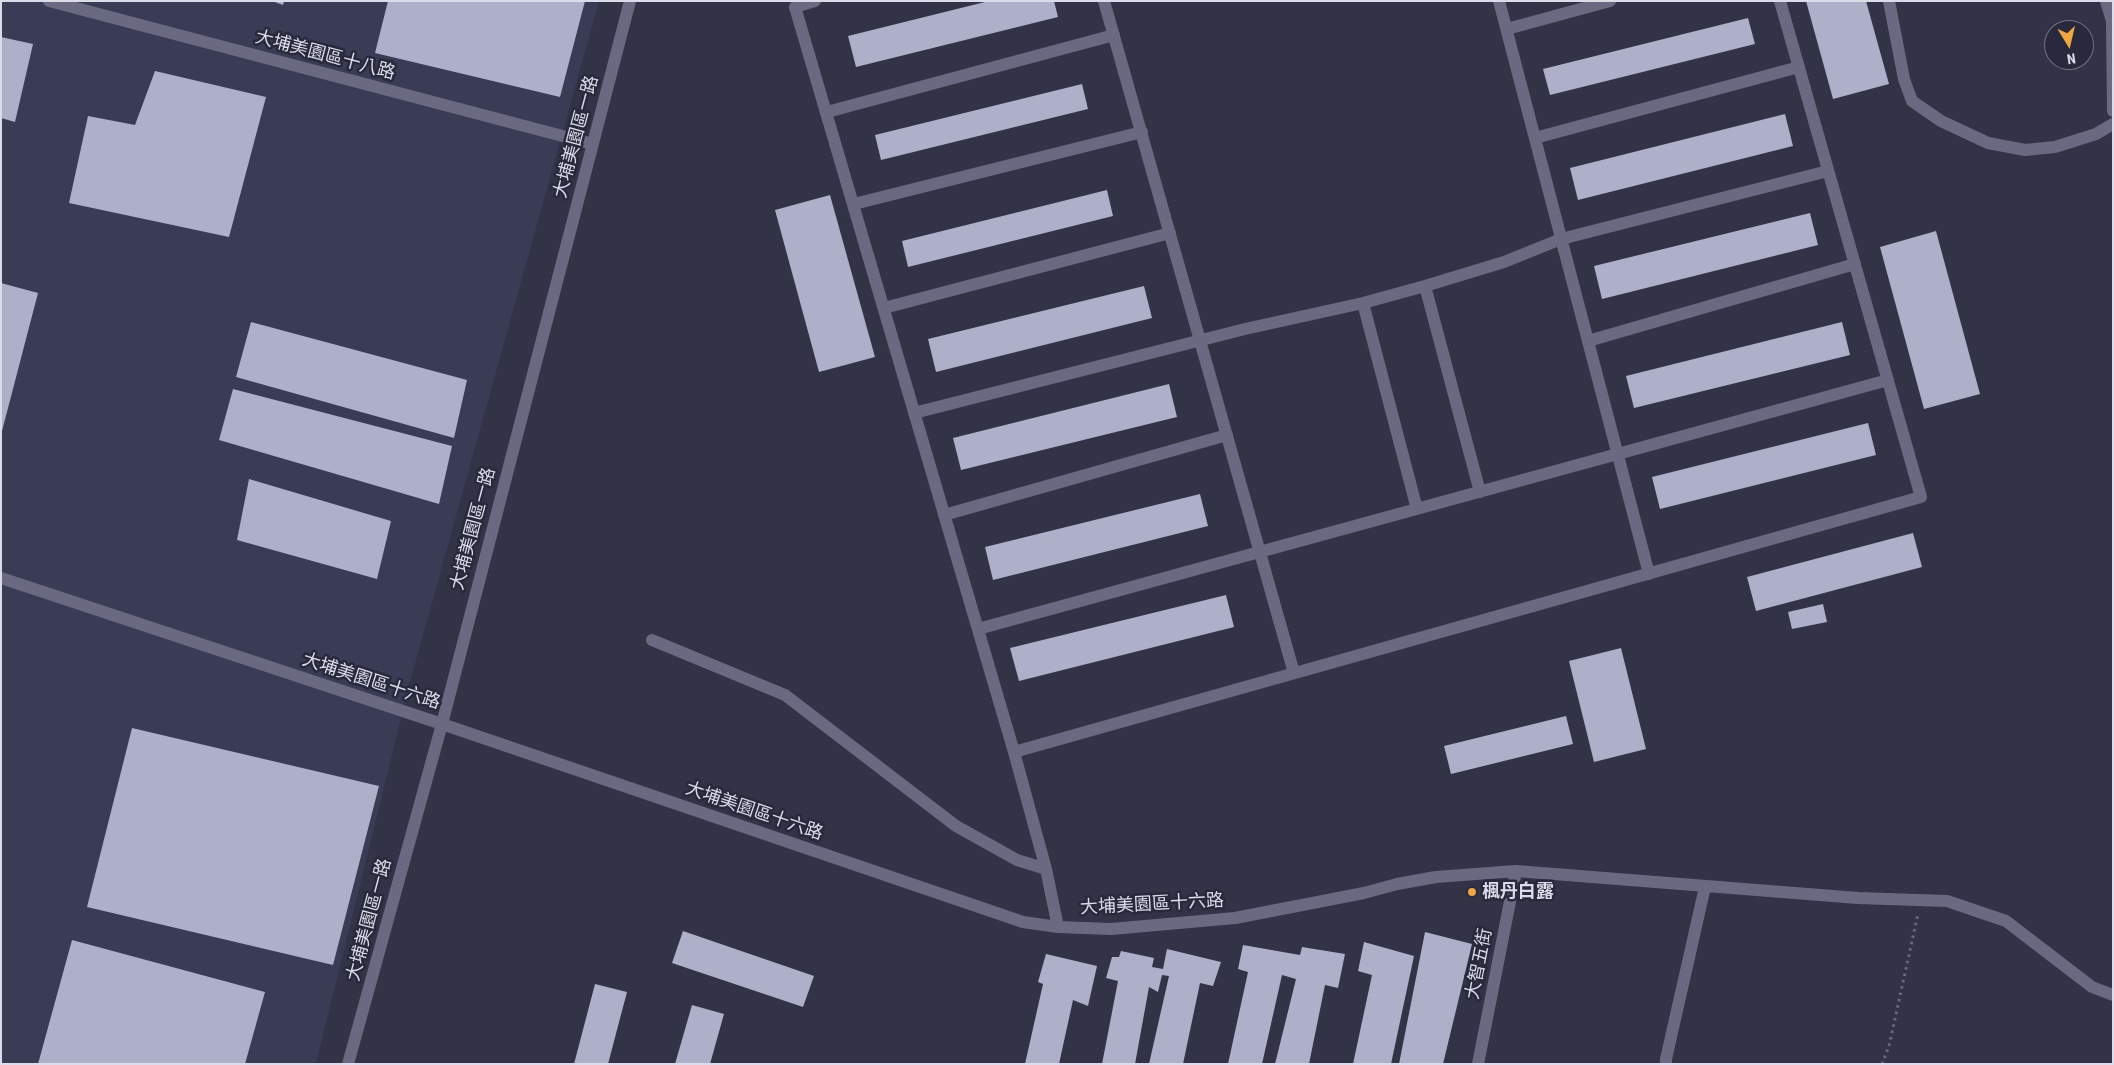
<!DOCTYPE html>
<meta charset="utf-8">
<style>
body{margin:0}
#map{position:relative;width:2114px;height:1065px;overflow:hidden;background:#323347;font-family:"Roboto Condensed",sans-serif}
canvas{display:block}
.frame{position:absolute;inset:0;border:2px solid #dbdce9;pointer-events:none}
.north{position:absolute;left:2044px;top:20px;width:50px;height:50px;box-sizing:border-box;background:#28293c;border:1px solid #707181;border-radius:50%;rotate:171deg;font-size:14px;font-weight:700;line-height:20px;text-align:center;color:#dbdce9}
.north::after{content:'';display:block;margin:auto;width:18px;height:22px;background:#f0a63e;clip-path:polygon(50% 0,100% 100%,50% 72%,0 100%)}
</style>
<div id="map">
<canvas width="2114" height="1065"></canvas>
<div class="frame"></div>
<div class="north">N</div>
</div>
<script>
const ctx = document.querySelector('canvas').getContext('2d');
ctx.lineJoin = 'round';
function fill(path, color) {
  ctx.fillStyle = color;
  ctx.fill(path, 'evenodd');
}
function toPath(rows) {
  const path = new Path2D();
  for (const r of rows) {
    path.moveTo(r[0], r[1]);
    for (let i = 2; i < r.length; i += 2) path.lineTo(r[i], r[i + 1]);
  }
  return path;
}
function strokePath(path, color, width, dash) {
  ctx.strokeStyle = color;
  ctx.lineWidth = width;
  ctx.lineCap = dash ? 'butt' : 'round';
  ctx.setLineDash(dash || []);
  ctx.stroke(path);
}
function label(font, color, halo, rows, align = 'center') {
  ctx.font = font + ' "Roboto Condensed","Noto Sans TC",sans-serif';
  ctx.lineWidth = 5;
  ctx.setLineDash([]);
  ctx.textBaseline = 'middle';
  ctx.strokeStyle = halo;
  ctx.fillStyle = color;
  for (const [text, x, y, turn = 0] of rows) {
    ctx.save();
    ctx.translate(x, y);
    ctx.rotate((+turn || 0) * Math.PI / 180);
    ctx.textAlign = isNaN(turn) ? turn : align;
    if (halo) ctx.strokeText(text, 0, 0);
    ctx.fillText(text, 0, 0);
    ctx.restore();
  }
}
fill(toPath([
 [1,1,599,1,410,682,316,1064,1,1064]
]), '#3a3b55');
fill(toPath([
 [272,1,284,1,283,5],
 [388,1,585,1,560,97,375,53],
 [989,1,1054,1,1058,17,856,67,848,36],
 [1806,1,1866,1,1889,84,1833,99],
 [1748,18,1755,44,1550,95,1543,69],
 [1,37,33,44,15,122,1,118],
 [155,71,266,97,229,237,69,203,88,116,135,125],
 [1082,84,1088,109,881,160,875,135],
 [1785,114,1793,146,1578,200,1570,168],
 [1107,190,1113,216,908,267,902,241],
 [830,195,875,357,819,372,775,210],
 [1810,213,1818,245,1602,299,1594,266],
 [1936,231,1980,394,1924,409,1880,247],
 [1,283,38,293,2,431,1,431],
 [1144,286,1152,318,936,372,928,339],
 [251,322,467,380,454,438,236,377],
 [1842,322,1850,355,1634,408,1626,376],
 [1169,384,1177,417,961,470,953,438],
 [233,389,452,446,439,504,219,440],
 [1868,423,1876,455,1660,509,1652,477],
 [249,479,391,521,377,579,237,540],
 [1200,494,1208,526,993,580,985,547],
 [1913,533,1922,567,1756,611,1747,577],
 [1226,595,1234,627,1019,681,1010,648],
 [1823,604,1827,622,1792,629,1788,612],
 [1621,648,1646,749,1594,762,1569,661],
 [1566,716,1573,744,1451,774,1444,746],
 [132,728,379,786,333,965,87,907],
 [683,931,814,976,803,1007,672,963],
 [1425,932,1472,944,1443,1064,1399,1064],
 [72,940,265,992,245,1064,38,1064],
 [1364,942,1414,956,1391,1064,1353,1064,1372,975,1358,971],
 [1243,945,1300,955,1302,947,1345,954,1338,988,1325,985,1309,1064,1275,1064,1296,979,1282,975,1262,1064,1228,1064,1248,972,1238,969],
 [1167,949,1221,962,1213,986,1200,983,1183,1064,1149,1064,1169,976,1162,975,1158,992,1149,987,1135,1064,1102,1064,1118,981,1106,978,1112,957,1119,957,1121,951,1154,958,1152,967,1163,969],
 [1046,954,1097,966,1088,1006,1073,1000,1059,1064,1025,1064,1043,984,1038,982],
 [595,984,627,992,608,1064,574,1064],
 [692,1005,724,1014,710,1064,675,1064]
]), '#aeb0c9');
strokePath(toPath([
 [1882,1064,1889,1046,1918,914]
]), '#68697b', 3, [2.5, 4]);
strokePath(toPath([
 [49,1,593,144],
 [815,1,795,7,1014,752,1046,869],
 [1104,1,1294,673],
 [1499,1,1649,574],
 [1889,1,1904,79,1912,101,1941,121,1988,143,2025,150,2055,147,2096,134,2113,124],
 [2106,1,2112,21,2113,111],
 [1507,29,1610,1],
 [827,112,1114,35],
 [1535,138,1799,67],
 [854,204,1142,132],
 [1425,286,1504,262,1561,239,1828,171],
 [884,308,1170,233],
 [1588,341,1855,264],
 [914,413,1245,329,1363,303],
 [1417,509,1363,303,1425,286,1480,492],
 [944,515,1227,435],
 [1,578,442,724,1023,922,1058,927,1111,929,1235,918,1364,893,1397,884,1436,877,1516,871,1858,898,1947,901,2006,921,2092,987,2113,995],
 [978,629,1888,380],
 [652,640,785,695,956,826,1017,860,1046,869,1058,927],
 [1014,752,1921,497,1780,1],
 [348,1064,442,724,630,1],
 [1478,1064,1516,871],
 [1666,1064,1666,1059,1705,887]
]), '#696a81', 12);
for (const [x, y, r, color] of [
 [1472,892,5,"#f0a63e"]
]) {
  const dot = new Path2D();
  dot.arc(x, y, r, 0, 2 * Math.PI);
  ctx.fillStyle = color;
  ctx.fill(dot);
  strokePath(dot, '#28293c', 2);
}
label('18px', '#dbdce9', '#28293c', [
 ["大埔美園區十八路",325,56,15],
 ["大埔美園區一路",577,137,-75],
 ["大埔美園區一路",474,529,-75],
 ["大埔美園區十六路",371,682,18],
 ["大埔美園區十六路",754,812,19],
 ["大埔美園區十六路",1152,905,-3],
 ["大埔美園區一路",370,920,-75],
 ["大智五街",1480,964,-79]
]);
label('bold 18px', '#dbdce9', '#28293c', [
 ["楓丹白露",1482,892]
], 'left');
</script>
